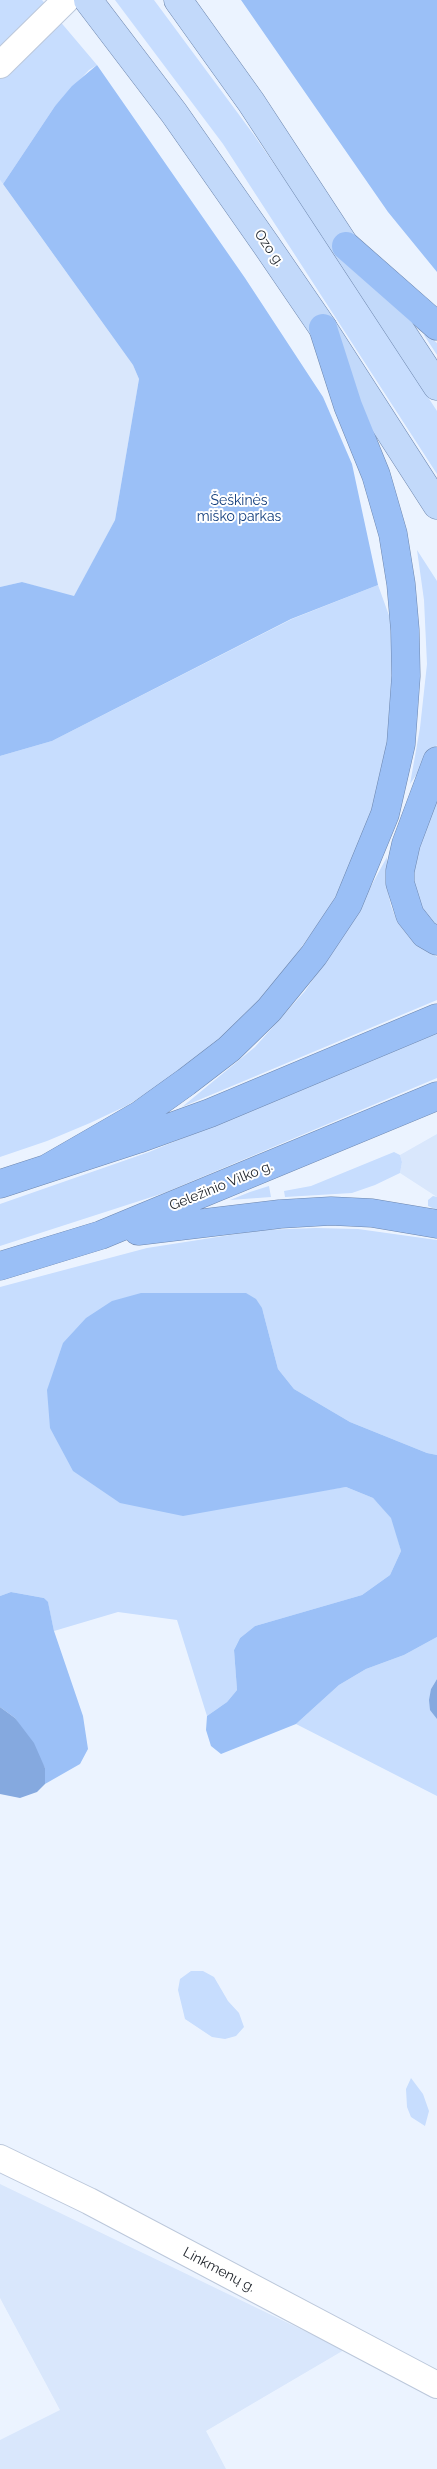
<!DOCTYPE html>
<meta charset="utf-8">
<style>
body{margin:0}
canvas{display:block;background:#ebf3ff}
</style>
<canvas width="437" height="2469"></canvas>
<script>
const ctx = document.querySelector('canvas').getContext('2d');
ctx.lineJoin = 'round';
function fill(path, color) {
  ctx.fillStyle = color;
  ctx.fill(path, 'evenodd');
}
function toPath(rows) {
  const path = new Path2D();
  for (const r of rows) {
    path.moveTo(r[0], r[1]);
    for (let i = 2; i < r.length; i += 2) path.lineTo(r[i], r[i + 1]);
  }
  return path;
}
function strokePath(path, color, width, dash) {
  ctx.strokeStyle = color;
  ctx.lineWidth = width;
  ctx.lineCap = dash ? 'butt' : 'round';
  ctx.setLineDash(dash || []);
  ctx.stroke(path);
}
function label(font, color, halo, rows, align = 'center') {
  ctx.font = font + ' Raleway,sans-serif';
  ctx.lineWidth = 4;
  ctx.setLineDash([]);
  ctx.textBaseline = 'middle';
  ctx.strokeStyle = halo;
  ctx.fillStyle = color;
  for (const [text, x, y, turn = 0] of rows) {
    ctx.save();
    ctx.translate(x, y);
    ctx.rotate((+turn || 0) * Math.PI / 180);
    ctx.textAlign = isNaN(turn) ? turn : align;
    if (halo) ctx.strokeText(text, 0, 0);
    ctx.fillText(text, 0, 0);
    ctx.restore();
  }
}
fill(toPath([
 [0,180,133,365,139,379,115,520,74,597,22,582,0,587],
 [437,1134,437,1197,400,1173,402,1162,400,1155],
 [0,2184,344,2350,206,2431,226,2469,0,2469,0,2440,60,2410,0,2298]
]), '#d9e7fc');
fill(toPath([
 [0,0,42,0,97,65,89,70,55,106,3,184,0,180],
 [115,0,154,0,254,135,316,225,437,411,437,474,223,144],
 [426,334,437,343,437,355,424,335],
 [417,550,437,581,437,745,410,784,420,728,427,664,424,600],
 [378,585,396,635,393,718,372,813,351,870,322,919,270,990,247,1014,211,1047,163,1083,126,1106,90,1123,47,1141,0,1157,0,756,52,741,292,619],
 [437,796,437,929,418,908,412,871],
 [387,857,387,888,391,906,398,923,410,938,437,957,437,1000,182,1107,255,1047,305,991,347,930],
 [437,1033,437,1078,164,1193,0,1246,0,1204,149,1152],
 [394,1152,400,1155,402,1162,400,1173,375,1185,352,1193,285,1197,284,1191,311,1186],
 [269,1186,271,1197,230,1200,250,1192],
 [433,1196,437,1197,437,1210,428,1206,428,1200],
 [316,1228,358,1229,437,1240,437,1455,427,1453,350,1422,294,1389,278,1369,262,1308,298,1494,346,1487,373,1498,392,1518,401,1551,390,1575,362,1595,255,1626,240,1638,234,1650,237,1690,227,1702,207,1716,177,1620,118,1612,54,1631,48,1603,44,1598,11,1592,0,1596,0,1287,147,1248,262,1230],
 [437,1637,437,1679,431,1689,437,1719,437,1796,296,1724,339,1685,366,1669,404,1655],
 [191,1971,203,1971,214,1977,228,2001,239,2013,244,2027,236,2036,225,2039,212,2037,185,2019,178,1990,180,1979],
 [411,2078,423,2094,429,2111,425,2126,411,2117,407,2107,406,2089]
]), '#c7ddfe');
fill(toPath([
 [241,0,437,0,437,272,388,212],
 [97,65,245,278,323,397,352,464,378,585,291,619,52,741,0,756,0,587,22,582,74,596,115,520,139,379,133,365,3,184,55,106,72,86],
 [141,1293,246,1293,256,1299,262,1308,278,1369,294,1389,350,1422,427,1453,437,1455,437,1637,404,1655,366,1669,339,1685,296,1724,221,1754,211,1746,206,1730,207,1716,227,1702,237,1690,234,1650,240,1638,255,1626,362,1595,390,1575,401,1551,391,1518,373,1498,346,1487,183,1516,120,1503,73,1471,50,1428,47,1390,63,1343,86,1318,112,1301],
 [11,1592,44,1598,48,1602,54,1631,83,1716,88,1749,80,1764,45,1784,45,1768,15,1718,0,1707,0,1596]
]), '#9bc0f7');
fill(toPath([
 [437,1679,437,1719,430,1710,429,1700,431,1689],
 [0,1707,15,1718,34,1743,45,1768,45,1784,37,1792,20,1798,0,1794]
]), '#85a9df');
const minor = toPath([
 [0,65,66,0],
 [0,2158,89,2201,437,2385]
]);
const major = toPath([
 [88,0,174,113,267,246,323,328,437,505],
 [178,0,251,102,437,386]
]);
const highway = toPath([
 [346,246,437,326],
 [437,761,406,844,400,871,400,883,410,915,425,934,437,941],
 [48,1168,140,1115,186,1082,229,1049,269,1010,314,955,348,904,385,814,401,744,406,676,405,630,401,584,393,534,376,475,348,406,323,328],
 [0,1184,138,1139,210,1113,437,1018],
 [138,1231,280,1214,331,1211,372,1213,437,1224],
 [0,1266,101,1235,437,1096]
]);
strokePath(minor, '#bcc8db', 28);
strokePath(major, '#6e87ae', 29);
strokePath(highway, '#6e87ae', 29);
strokePath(minor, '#fff', 26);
strokePath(major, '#c2d9fa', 28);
strokePath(highway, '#9abff6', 28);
label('14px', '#1b2027', '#fff', [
 ["Ozo g.",269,248,55],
 ["Geležinio Vilko g.",221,1186,-22],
 ["Linkmenų g.",219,2270,28]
]);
label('14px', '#123e7d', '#fff', [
 ["Šeškinės",239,501],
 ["miško parkas",239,517]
]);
</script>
